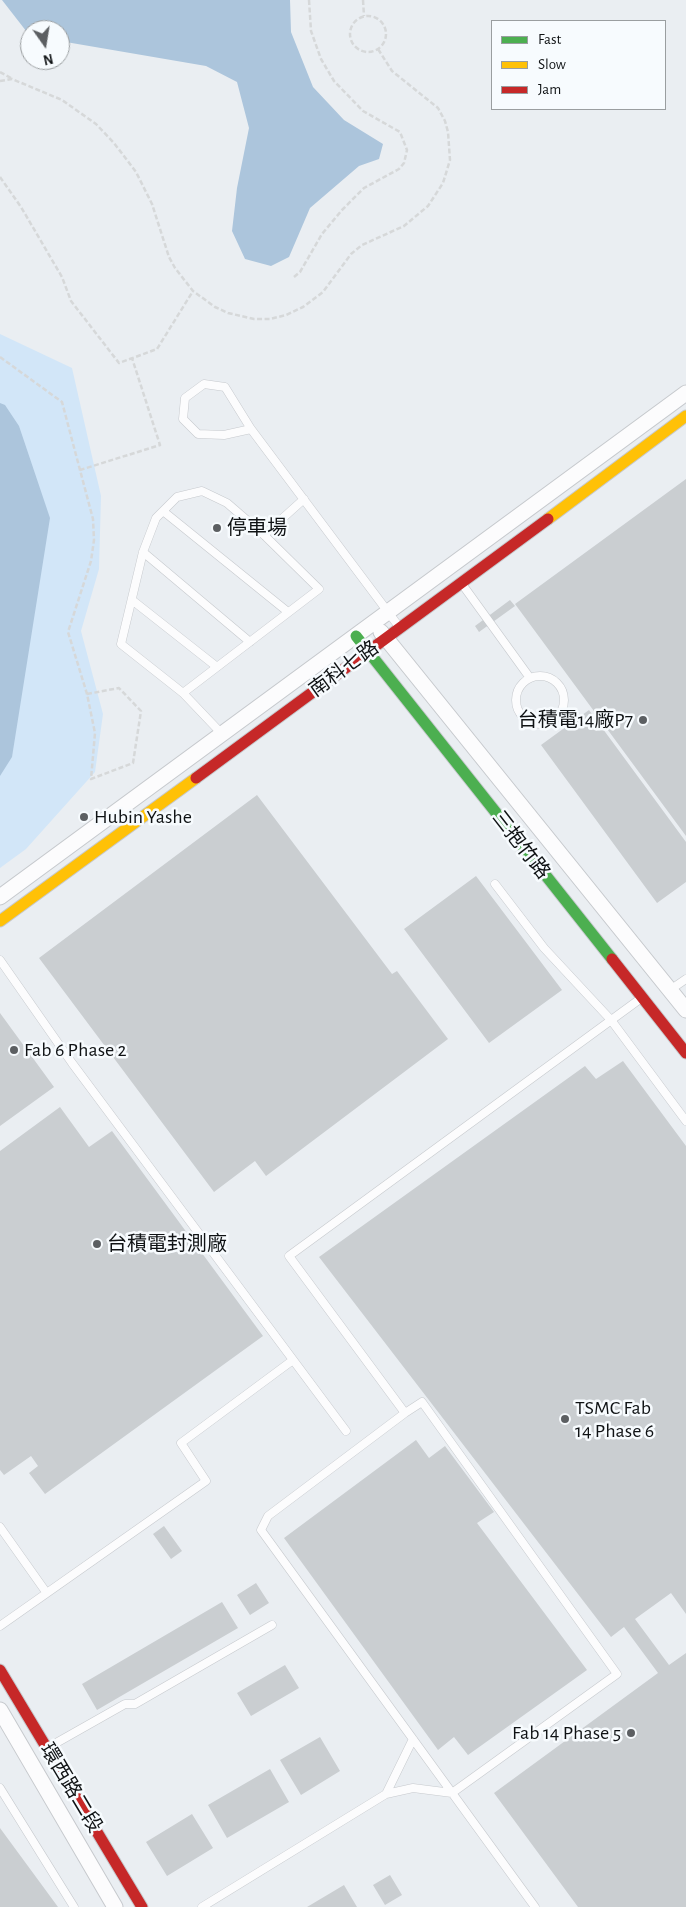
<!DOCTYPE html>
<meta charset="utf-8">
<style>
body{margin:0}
#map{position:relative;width:686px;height:1907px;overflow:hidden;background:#eaeef2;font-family:"Alegreya Sans",sans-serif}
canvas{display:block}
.legend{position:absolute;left:491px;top:20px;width:175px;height:90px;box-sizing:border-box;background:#f7fbfe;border:1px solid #9a9ea0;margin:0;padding:6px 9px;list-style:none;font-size:15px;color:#0f1214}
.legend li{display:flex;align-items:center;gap:10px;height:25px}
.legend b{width:25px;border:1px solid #9a9ea0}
.north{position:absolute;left:20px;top:20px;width:50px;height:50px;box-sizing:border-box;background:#f7fbfe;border:1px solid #9a9ea0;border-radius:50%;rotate:167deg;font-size:14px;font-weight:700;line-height:20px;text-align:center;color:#0f1214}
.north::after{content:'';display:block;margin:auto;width:18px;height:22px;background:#5c5f62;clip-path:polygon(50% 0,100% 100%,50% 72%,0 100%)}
</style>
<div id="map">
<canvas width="686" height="1907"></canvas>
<ul class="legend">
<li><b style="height:6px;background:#4caf50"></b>Fast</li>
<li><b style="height:6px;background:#ffc107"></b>Slow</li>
<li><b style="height:6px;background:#c62828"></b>Jam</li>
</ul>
<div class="north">N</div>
</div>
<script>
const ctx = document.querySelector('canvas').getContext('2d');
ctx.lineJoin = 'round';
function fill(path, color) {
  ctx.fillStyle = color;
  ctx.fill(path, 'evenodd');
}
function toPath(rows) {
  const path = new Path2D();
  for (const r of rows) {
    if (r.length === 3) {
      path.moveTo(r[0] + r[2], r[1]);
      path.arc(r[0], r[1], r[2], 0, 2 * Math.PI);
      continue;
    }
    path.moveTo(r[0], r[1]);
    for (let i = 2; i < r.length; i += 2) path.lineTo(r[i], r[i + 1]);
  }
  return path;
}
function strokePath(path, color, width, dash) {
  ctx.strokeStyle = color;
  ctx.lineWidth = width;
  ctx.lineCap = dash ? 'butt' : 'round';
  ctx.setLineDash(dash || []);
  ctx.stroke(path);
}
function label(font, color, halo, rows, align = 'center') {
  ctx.font = font + ' "Alegreya Sans","Noto Sans TC",sans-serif';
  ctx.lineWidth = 5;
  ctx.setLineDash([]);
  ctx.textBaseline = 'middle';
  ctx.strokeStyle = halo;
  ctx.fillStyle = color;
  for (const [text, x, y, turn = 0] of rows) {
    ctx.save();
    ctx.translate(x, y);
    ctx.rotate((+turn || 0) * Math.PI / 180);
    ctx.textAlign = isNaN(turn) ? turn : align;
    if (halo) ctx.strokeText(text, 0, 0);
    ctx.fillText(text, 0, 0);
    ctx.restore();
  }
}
fill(toPath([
 [0,334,72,368,101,496,99,569,81,631,103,714,95,772,26,849,0,868]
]), '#d2e6f8');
fill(toPath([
 [2,0,290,0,291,32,313,87,344,120,383,144,379,159,359,166,310,208,289,257,271,266,245,259,232,231,237,188,249,128,237,82,206,66,60,41,60,30,30,30,30,36],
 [0,403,5,405,19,426,50,518,12,757,0,776]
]), '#acc5dc');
fill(toPath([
 [686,479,686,836,515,604],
 [510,600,515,606,479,632,475,626],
 [589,710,686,842,686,882,657,903,541,745],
 [257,795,392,974,397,971,448,1039,266,1176,255,1161,214,1192,39,958],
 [476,876,562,990,489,1043,404,929],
 [0,1013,54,1087,0,1126],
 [623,1061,686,1146,686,1614,671,1593,635,1619,669,1665,686,1653,686,1907,578,1907,494,1793,658,1673,624,1627,611,1637,319,1257,585,1066,596,1079],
 [60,1107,89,1147,112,1131,263,1336,45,1494,29,1473,38,1466,31,1456,4,1475,0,1470,0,1151],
 [416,1440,429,1458,445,1446,494,1512,477,1523,587,1670,468,1755,454,1737,438,1750,284,1538],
 [164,1526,182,1551,171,1559,153,1534],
 [256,1583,269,1603,250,1615,237,1595],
 [222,1602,238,1628,97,1710,82,1684],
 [285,1665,299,1688,251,1716,237,1693],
 [320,1737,340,1771,301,1795,280,1760],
 [270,1769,289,1802,227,1838,208,1805],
 [192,1814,213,1848,167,1876,146,1842],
 [0,1828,58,1907,0,1907],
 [390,1875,402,1895,385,1905,373,1885],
 [344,1885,357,1907,307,1907]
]), '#caced1');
const lane = toPath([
 [251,429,224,435,198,434,183,419,185,398,204,384,225,387,251,429,400,628],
 [163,511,288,612],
 [264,535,304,499],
 [143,552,250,642],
 [462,584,530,678],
 [132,600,217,667],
 [540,700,24],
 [183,693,319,589,264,535,227,503,202,491,177,497,156,518,143,552,121,644,183,693,222,734],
 [495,884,544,948,611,1020,686,1121],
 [0,960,72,1063,346,1431],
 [670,990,686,979],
 [405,1413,268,1516,261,1530,535,1907],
 [0,1527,46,1592],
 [0,1626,206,1481,181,1443,293,1360],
 [49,1747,125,1704,135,1704,272,1625],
 [0,1788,74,1907],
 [386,1794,413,1739],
 [202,1907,386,1794,413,1788,452,1793,617,1674,422,1402,405,1413,289,1256,640,999]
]);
const street = toPath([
 [381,632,686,1010],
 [0,897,686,393],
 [0,1710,115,1907]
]);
const fast = toPath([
 [356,636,612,959]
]);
const slow = toPath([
 [548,519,686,416],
 [0,921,196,778]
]);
const jam = toPath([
 [196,778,548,519],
 [612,959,686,1053],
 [0,1670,142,1907]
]);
strokePath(lane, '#c6c9cd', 9);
strokePath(street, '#c6c9cd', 17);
strokePath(fast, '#c6c9cd', 13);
strokePath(slow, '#c6c9cd', 13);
strokePath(jam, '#c6c9cd', 13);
strokePath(toPath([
 [363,0,364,16],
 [368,34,18],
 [0,72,11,78],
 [0,81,12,79,62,100,96,124,114,143,136,172,152,204,169,257,175,268,193,291,215,307,228,313,254,319,270,319,286,315,303,307,323,292,351,254,362,245,404,226,428,206,443,183,450,160,448,132,445,121,438,108,392,71,378,49],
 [0,177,21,207,62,277,71,301,119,363,157,349,193,291],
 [294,277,300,272,322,234,342,210,364,188,399,169,404,163,407,150,400,132,363,111,334,81,321,59,311,31,309,0],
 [0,357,62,402,80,470],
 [87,694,119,688,141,711,133,763,91,779,95,733,87,694,68,632,91,561,94,540,93,519,80,470,160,445,132,358]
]), '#d6d8d9', 2.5, [5, 2.5]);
strokePath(lane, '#fcfcfd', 8);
strokePath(street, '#fcfcfd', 15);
strokePath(fast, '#4caf50', 11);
strokePath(slow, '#ffc107', 11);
strokePath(jam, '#c62828', 11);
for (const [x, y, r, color] of [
 [217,528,5,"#5c5f62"],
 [643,720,5,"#5c5f62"],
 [84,817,5,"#5c5f62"],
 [14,1050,5,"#5c5f62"],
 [97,1244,5,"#5c5f62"],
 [565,1419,5,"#5c5f62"],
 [631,1733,5,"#5c5f62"]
]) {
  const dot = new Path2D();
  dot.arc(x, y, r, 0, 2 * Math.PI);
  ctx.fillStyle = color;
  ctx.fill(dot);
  strokePath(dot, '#f7fbfe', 2);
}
label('20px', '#0f1214', '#f7fbfe', [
 ["停車場",227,528],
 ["台積電14廠P7",633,720,"right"],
 ["Hubin Yashe",94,817],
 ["Fab 6 Phase 2",24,1050],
 ["台積電封測廠",107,1244],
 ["TSMC Fab",575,1408],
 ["14 Phase 6",575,1431],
 ["Fab 14 Phase 5",621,1733,"right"]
], 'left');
label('20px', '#0f1214', '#f7fbfe', [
 ["南科七路",344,669,-36],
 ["三抱竹路",521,845,52],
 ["環西路二段",71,1788,59]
]);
</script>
